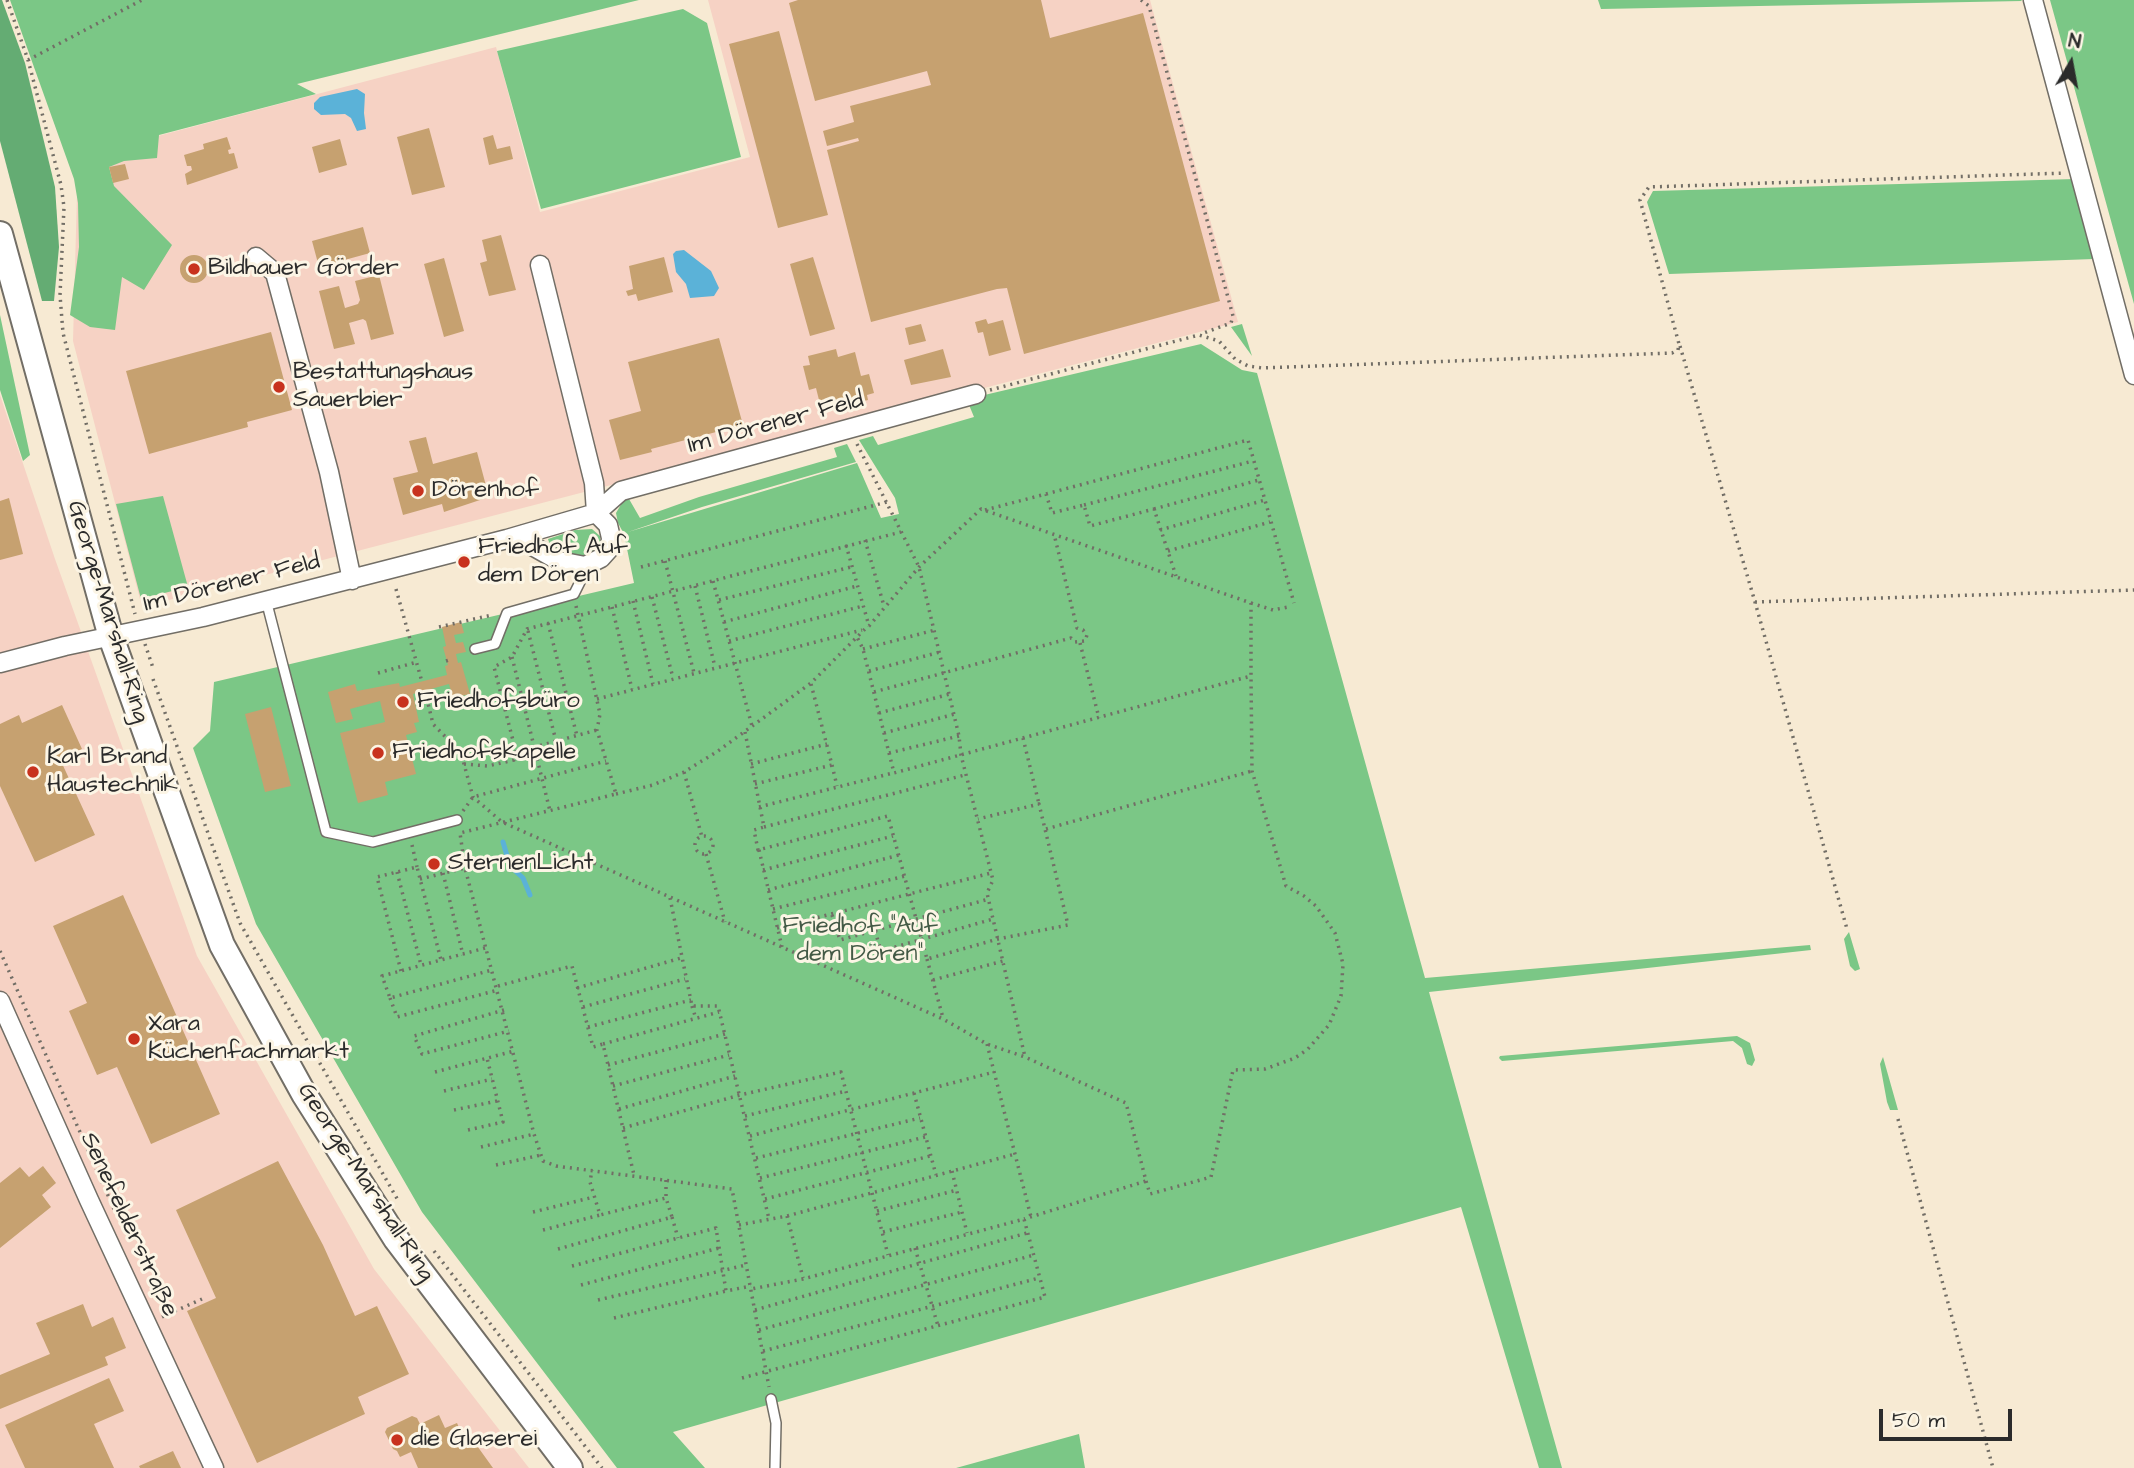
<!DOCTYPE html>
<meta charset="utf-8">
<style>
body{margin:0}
#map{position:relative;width:2134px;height:1468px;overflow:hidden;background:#f7ead3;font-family:"Architects Daughter",sans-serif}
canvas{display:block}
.north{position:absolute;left:2036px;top:28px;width:70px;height:70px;-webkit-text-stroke:5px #fcf5e5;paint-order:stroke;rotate:10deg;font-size:19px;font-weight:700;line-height:28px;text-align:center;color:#2b2b2b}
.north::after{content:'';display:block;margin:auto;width:24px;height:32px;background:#2b2b2b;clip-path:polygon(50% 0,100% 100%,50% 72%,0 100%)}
.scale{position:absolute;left:1879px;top:1409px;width:133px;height:32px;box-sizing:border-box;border:4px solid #2b2b2b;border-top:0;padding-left:9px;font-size:21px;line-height:24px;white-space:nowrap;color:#2b2b2b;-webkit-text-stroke:5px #fcf5e5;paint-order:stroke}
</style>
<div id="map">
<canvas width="2134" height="1468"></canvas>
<div class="north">N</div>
<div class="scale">50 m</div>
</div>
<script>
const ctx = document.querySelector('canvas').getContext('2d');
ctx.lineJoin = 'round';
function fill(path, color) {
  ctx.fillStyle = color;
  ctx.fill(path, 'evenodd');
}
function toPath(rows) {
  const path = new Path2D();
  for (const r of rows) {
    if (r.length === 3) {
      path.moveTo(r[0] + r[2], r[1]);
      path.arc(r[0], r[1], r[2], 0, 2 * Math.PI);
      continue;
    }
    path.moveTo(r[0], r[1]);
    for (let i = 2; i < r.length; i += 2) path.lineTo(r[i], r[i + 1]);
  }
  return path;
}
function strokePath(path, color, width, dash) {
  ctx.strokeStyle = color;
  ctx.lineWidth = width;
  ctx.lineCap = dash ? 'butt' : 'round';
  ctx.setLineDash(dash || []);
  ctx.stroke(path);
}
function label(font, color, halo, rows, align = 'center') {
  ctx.font = font + ' "Architects Daughter",sans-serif';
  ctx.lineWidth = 6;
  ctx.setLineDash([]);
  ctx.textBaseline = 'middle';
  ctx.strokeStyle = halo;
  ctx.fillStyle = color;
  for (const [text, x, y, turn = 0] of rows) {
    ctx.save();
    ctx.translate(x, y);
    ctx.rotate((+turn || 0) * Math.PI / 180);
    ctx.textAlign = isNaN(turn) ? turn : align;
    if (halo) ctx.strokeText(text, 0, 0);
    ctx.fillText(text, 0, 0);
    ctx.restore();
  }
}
fill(toPath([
 [708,0,1150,0,1238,322,142,607,73,341,78,157,496,47,540,212,750,157],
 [0,395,55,559,197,956,374,1269,529,1468,0,1468]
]), '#f6d2c4');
fill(toPath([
 [10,0,639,0,297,84,316,94,159,135,157,158,124,161,109,167,114,186,172,245,144,290,122,277,115,330,90,327,70,315,79,247,78,203,74,179],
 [1598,0,2021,0,2022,1,1601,9],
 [2050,0,2134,0,2134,304],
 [683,9,707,23,741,157,541,209,497,51],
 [2075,179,2094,259,1669,274,1647,202,1653,191],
 [0,315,30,455,23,461,0,390],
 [1242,324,1252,356,1231,327],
 [1201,344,1242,370,1257,373,1425,978,1810,945,1811,950,1429,992,1562,1468,1539,1468,1461,1207,673,1432,705,1468,617,1468,422,1212,256,924,193,748,210,731,214,682,634,583,624,534,618,523,616,513,623,501,629,499,640,518,699,497,837,457,834,448,847,444,856,462,702,507,628,532,857,463,881,518,899,514,895,498,859,440,873,436,878,445,974,417,967,400,976,397],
 [163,496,188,587,141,599,116,504],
 [592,529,600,536,601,550,586,559,564,556,551,548,548,539,575,530],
 [1849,932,1860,969,1855,971,1850,966,1844,939],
 [1737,1036,1750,1043,1755,1060,1752,1066,1747,1064,1742,1048,1733,1041,1502,1061,1499,1058,1500,1056],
 [1883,1057,1898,1110,1890,1110,1887,1102,1880,1064],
 [1079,1434,1085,1468,956,1468]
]), '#7bc786');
fill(toPath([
 [0,0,2,0,25,63,55,187,59,247,54,301,42,301,0,141]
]), '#64ac73');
fill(toPath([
 [357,89,365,94,364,113,366,129,357,131,351,118,345,114,321,115,314,109,314,103,320,97],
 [684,250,711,271,719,288,714,296,690,298,686,284,676,272,673,254,676,251]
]), '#5bb2d8');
strokePath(toPath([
 [503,842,510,866,523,878,530,895]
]), '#5bb2d8', 5);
fill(toPath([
 [798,0,1041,0,1050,38,1143,13,1220,301,1024,354,1007,288,997,289,871,322,827,150,859,141,858,138,827,146,823,131,854,122,850,106,931,85,927,71,815,101,789,3],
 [779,31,828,215,778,228,729,44],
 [429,128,445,187,412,195,397,137],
 [493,135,497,149,510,146,513,159,489,165,483,138],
 [227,137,231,149,228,150,229,154,234,153,238,168,187,185,185,174,192,170,191,166,187,166,184,155,204,149,203,144],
 [340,139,347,165,319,173,312,147],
 [125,164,129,179,113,183,109,167],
 [363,227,370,253,319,267,312,241],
 [501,235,516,290,489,296,480,263,487,261,482,240],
 [194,269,14],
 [664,257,673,292,638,301,636,294,628,296,626,291,633,289,629,266],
 [813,257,835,329,810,336,790,264],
 [444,258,464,331,444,337,424,264],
 [379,275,394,334,371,340,366,321,363,319,349,323,355,344,334,349,319,291,339,286,345,308,358,304,360,300,355,281],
 [986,319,988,324,1003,320,1011,350,989,356,983,332,978,333,975,322],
 [921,324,926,341,909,345,905,328],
 [271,332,292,410,247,422,248,427,149,454,126,371],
 [719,338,743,425,651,449,652,452,620,460,609,420,641,411,628,362],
 [836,349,838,357,855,352,861,376,869,374,874,393,867,395,868,400,822,412,816,388,809,390,803,366,810,365,808,356],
 [943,349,951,377,911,385,904,360],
 [426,437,433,464,477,452,489,497,444,512,442,504,403,515,393,478,418,472,409,441],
 [9,498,23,554,0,560,0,501],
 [461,622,464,633,454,635,456,643,463,642,466,652,456,654,458,663,461,662,470,694,453,698,449,684,413,694,419,722,414,723,417,732,406,735,416,774,385,782,388,795,358,803,340,733,385,722,380,701,350,709,353,719,336,723,328,692,355,684,357,691,399,683,400,687,447,675,445,666,448,665,443,647,446,646,442,627],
 [62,705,82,749,60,759,95,835,35,862,0,786,0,724,19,715,22,723],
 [271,707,291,786,265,792,245,714],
 [123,895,220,1114,151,1144,117,1067,97,1075,69,1011,87,1003,53,926],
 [278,1161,323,1245,355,1316,377,1306,409,1374,358,1397,365,1414,257,1463,187,1311,216,1298,176,1210],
 [43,1166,56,1183,42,1195,51,1207,0,1248,0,1183,20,1167,29,1177],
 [83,1304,92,1327,113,1317,126,1348,105,1357,108,1365,0,1409,0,1375,50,1354,36,1323],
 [109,1378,124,1411,94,1424,114,1468,25,1468,5,1425],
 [439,1415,445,1428,457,1423,467,1446,475,1443,493,1468,418,1468,411,1452,400,1457,397,1451,393,1449,385,1432,387,1428,412,1416,417,1418,420,1424],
 [173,1451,181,1468,140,1468,139,1466]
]), '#c6a170');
const lane = toPath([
 [266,600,326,832,373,842,457,820],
 [475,649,495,644,507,613,574,594,583,576],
 [771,1399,776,1423,775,1468]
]);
const street = toPath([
 [2033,0,2134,375],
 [256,257,275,273,329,472,352,580],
 [524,534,527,543,559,561,585,566,601,558,610,548,611,538,608,525,596,513,594,483,540,265],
 [0,663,65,646,203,617,507,539,596,513,621,491,976,394],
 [0,1001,89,1200,214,1468]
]);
const secondary = toPath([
 [0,234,111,637,222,945,304,1094,396,1239,570,1468]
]);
strokePath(lane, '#726e66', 12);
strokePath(street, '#726e66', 21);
strokePath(secondary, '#726e66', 28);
strokePath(toPath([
 [7,0,28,60,61,185,64,207,60,295,63,333,135,614],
 [1141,0,1149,6,1233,316,1231,323,1201,334],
 [28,60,142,0],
 [1680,346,1755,602,1847,929],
 [990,390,1199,335,1219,341,1235,359,1248,366,1262,368,1672,353,1678,350,1679,344,1640,200,1649,187,2065,173],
 [857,444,919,567,959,736,961,755,993,880,987,893,1025,1057],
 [1046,494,1248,440,1294,603],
 [1084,505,1253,461],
 [1154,509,1259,480],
 [985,510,1046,494,1052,513,1084,505,1090,526,1154,509,1176,576],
 [1160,530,1265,500],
 [865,540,884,606],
 [846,545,869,626],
 [1168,551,1270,522],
 [665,561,694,673],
 [641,567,887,502],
 [713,581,752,726],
 [695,586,715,667],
 [396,589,422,682],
 [652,597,673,678],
 [719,600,851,567],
 [633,601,653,684],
 [1755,602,2134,590],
 [1251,603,1273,610,1288,607],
 [576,606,600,714,597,730,616,794,460,833,465,868,534,1134,543,1161,556,1166,732,1189,769,1387],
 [612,607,632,689],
 [724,622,857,586],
 [548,623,577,736],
 [439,627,492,615],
 [528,631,556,741],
 [729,641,863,606],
 [1080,643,1099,718],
 [145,644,153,668],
 [863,649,935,630],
 [512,657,550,811],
 [446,661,452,659],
 [869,671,940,652],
 [378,673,417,662],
 [153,679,240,923,399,1202],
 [425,691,433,724,461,753,473,797,502,822,943,1019,987,1044,1025,1057,1126,1103,1146,1181,1024,1219],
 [874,692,1071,638,1075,642,1085,641,1087,635,1083,630,1077,628,1054,534],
 [597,699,862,630],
 [879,713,950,694],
 [745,732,764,827,754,830,758,850,888,816,927,959,998,939,1068,925,1039,804,978,819],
 [884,733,955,714],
 [1023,738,1039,804],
 [516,752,494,667,512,657,527,629,901,532],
 [889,753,959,736],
 [464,764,488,766,514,760,516,752,597,730],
 [751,764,827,744],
 [832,765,837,786],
 [684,772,702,837],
 [755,784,832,765,811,684],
 [616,794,653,785,684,772,718,751,811,683,865,629,869,626,919,567,981,509,1251,603,1251,676,894,773,863,649,857,637],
 [759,807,893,773],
 [463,811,473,797,606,761],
 [764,827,965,775],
 [1046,829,1252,771],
 [704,845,9],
 [412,845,417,867],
 [759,850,782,947],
 [706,854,725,922],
 [763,870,893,836],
 [397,872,421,965],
 [443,873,463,955],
 [420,879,465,868],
 [768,890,899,855],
 [670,898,692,1006,718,1006,769,1219],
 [773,909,905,876],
 [832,915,840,940,989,899],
 [777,928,991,873],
 [875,931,881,951,993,919],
 [485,948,382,976,390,998,492,970],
 [0,951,114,1209],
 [927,959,943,1018],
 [401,971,377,877,417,867,441,960],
 [933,980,1003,961],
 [498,986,572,966,593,1047,603,1044,634,1175],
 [577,988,681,958],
 [390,998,397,1017,498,990],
 [692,1006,696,1019],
 [583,1007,685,979],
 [504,1010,414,1036,422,1054,509,1031],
 [588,1027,691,1000],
 [603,1044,719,1012],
 [987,1044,1031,1217],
 [608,1065,725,1034],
 [435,1072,514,1051],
 [613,1086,729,1055],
 [444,1091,492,1079],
 [914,1093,936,1175],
 [619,1109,735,1076],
 [454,1110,497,1101],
 [745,1116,846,1091],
 [1898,1119,1993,1468],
 [623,1128,740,1095,841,1072,888,1255],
 [468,1130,503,1122,487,1058],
 [750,1136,994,1072],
 [481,1147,534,1134],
 [756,1158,920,1118],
 [496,1165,541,1155],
 [952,1171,967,1233],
 [760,1178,925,1137],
 [666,1180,666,1198],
 [1146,1181,1150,1194,1211,1177,1233,1070,1265,1069,1295,1058,1308,1049,1329,1025,1341,996,1343,964,1335,933,1316,906,1304,896,1286,886,1252,771,1251,676],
 [765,1199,930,1156],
 [877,1211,957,1190],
 [533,1212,594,1197],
 [787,1216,803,1278],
 [672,1217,678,1238],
 [739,1225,787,1216,1015,1154],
 [543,1230,600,1215,590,1182,592,1170],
 [883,1232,962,1212],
 [915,1248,938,1326],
 [558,1249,672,1217,666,1198,600,1215],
 [434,1251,602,1468],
 [572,1266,716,1228,726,1291,751,1286],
 [581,1285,719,1248],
 [598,1300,746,1265],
 [755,1310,1027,1233],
 [162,1317,202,1299],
 [614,1318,726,1291],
 [759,1330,1034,1255],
 [763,1351,1039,1278],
 [742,1378,1045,1297,1024,1219,803,1279,751,1289]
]), '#726e66', 3.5, [2, 5]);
strokePath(lane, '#fff', 9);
strokePath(street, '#fff', 18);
strokePath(secondary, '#fff', 24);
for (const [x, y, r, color] of [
 [194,269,7,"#c8321e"],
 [279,387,7,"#c8321e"],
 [418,491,7,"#c8321e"],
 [464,562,7,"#c8321e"],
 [403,702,7,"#c8321e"],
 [378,753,7,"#c8321e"],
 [33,772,7,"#c8321e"],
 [434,864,7,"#c8321e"],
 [134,1039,7,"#c8321e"],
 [397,1440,7,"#c8321e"]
]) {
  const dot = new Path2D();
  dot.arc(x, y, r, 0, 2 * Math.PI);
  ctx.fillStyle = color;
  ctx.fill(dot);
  strokePath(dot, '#fcf5e5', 2.5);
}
label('24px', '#2b2b2b', '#fcf5e5', [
 ["Bildhauer Görder",208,269],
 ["Bestattungshaus",293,373],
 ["Sauerbier",293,401],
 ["Dörenhof",432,491],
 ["Friedhof Auf",478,548],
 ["dem Dören",478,576],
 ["Friedhofsbüro",417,702],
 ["Friedhofskapelle",392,753],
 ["Karl Brand",47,758],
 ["Haustechnik",47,786],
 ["SternenLicht",448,864],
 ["Xara",148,1025],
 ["Küchenfachmarkt",148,1053],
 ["die Glaserei",411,1440]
], 'left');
label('24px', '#2b2b2b', '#fcf5e5', [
 ["Im Dörener Feld",776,424,-15],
 ["Im Dörener Feld",232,584,-14],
 ["George-Marshall-Ring",107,612,73],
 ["George-Marshall-Ring",365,1183,57],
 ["Senefelderstraße",128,1225,65]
]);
label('24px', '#435a46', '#fcf5e5', [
 ["Friedhof \"Auf",860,927],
 ["dem Dören\"",860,955]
]);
</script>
